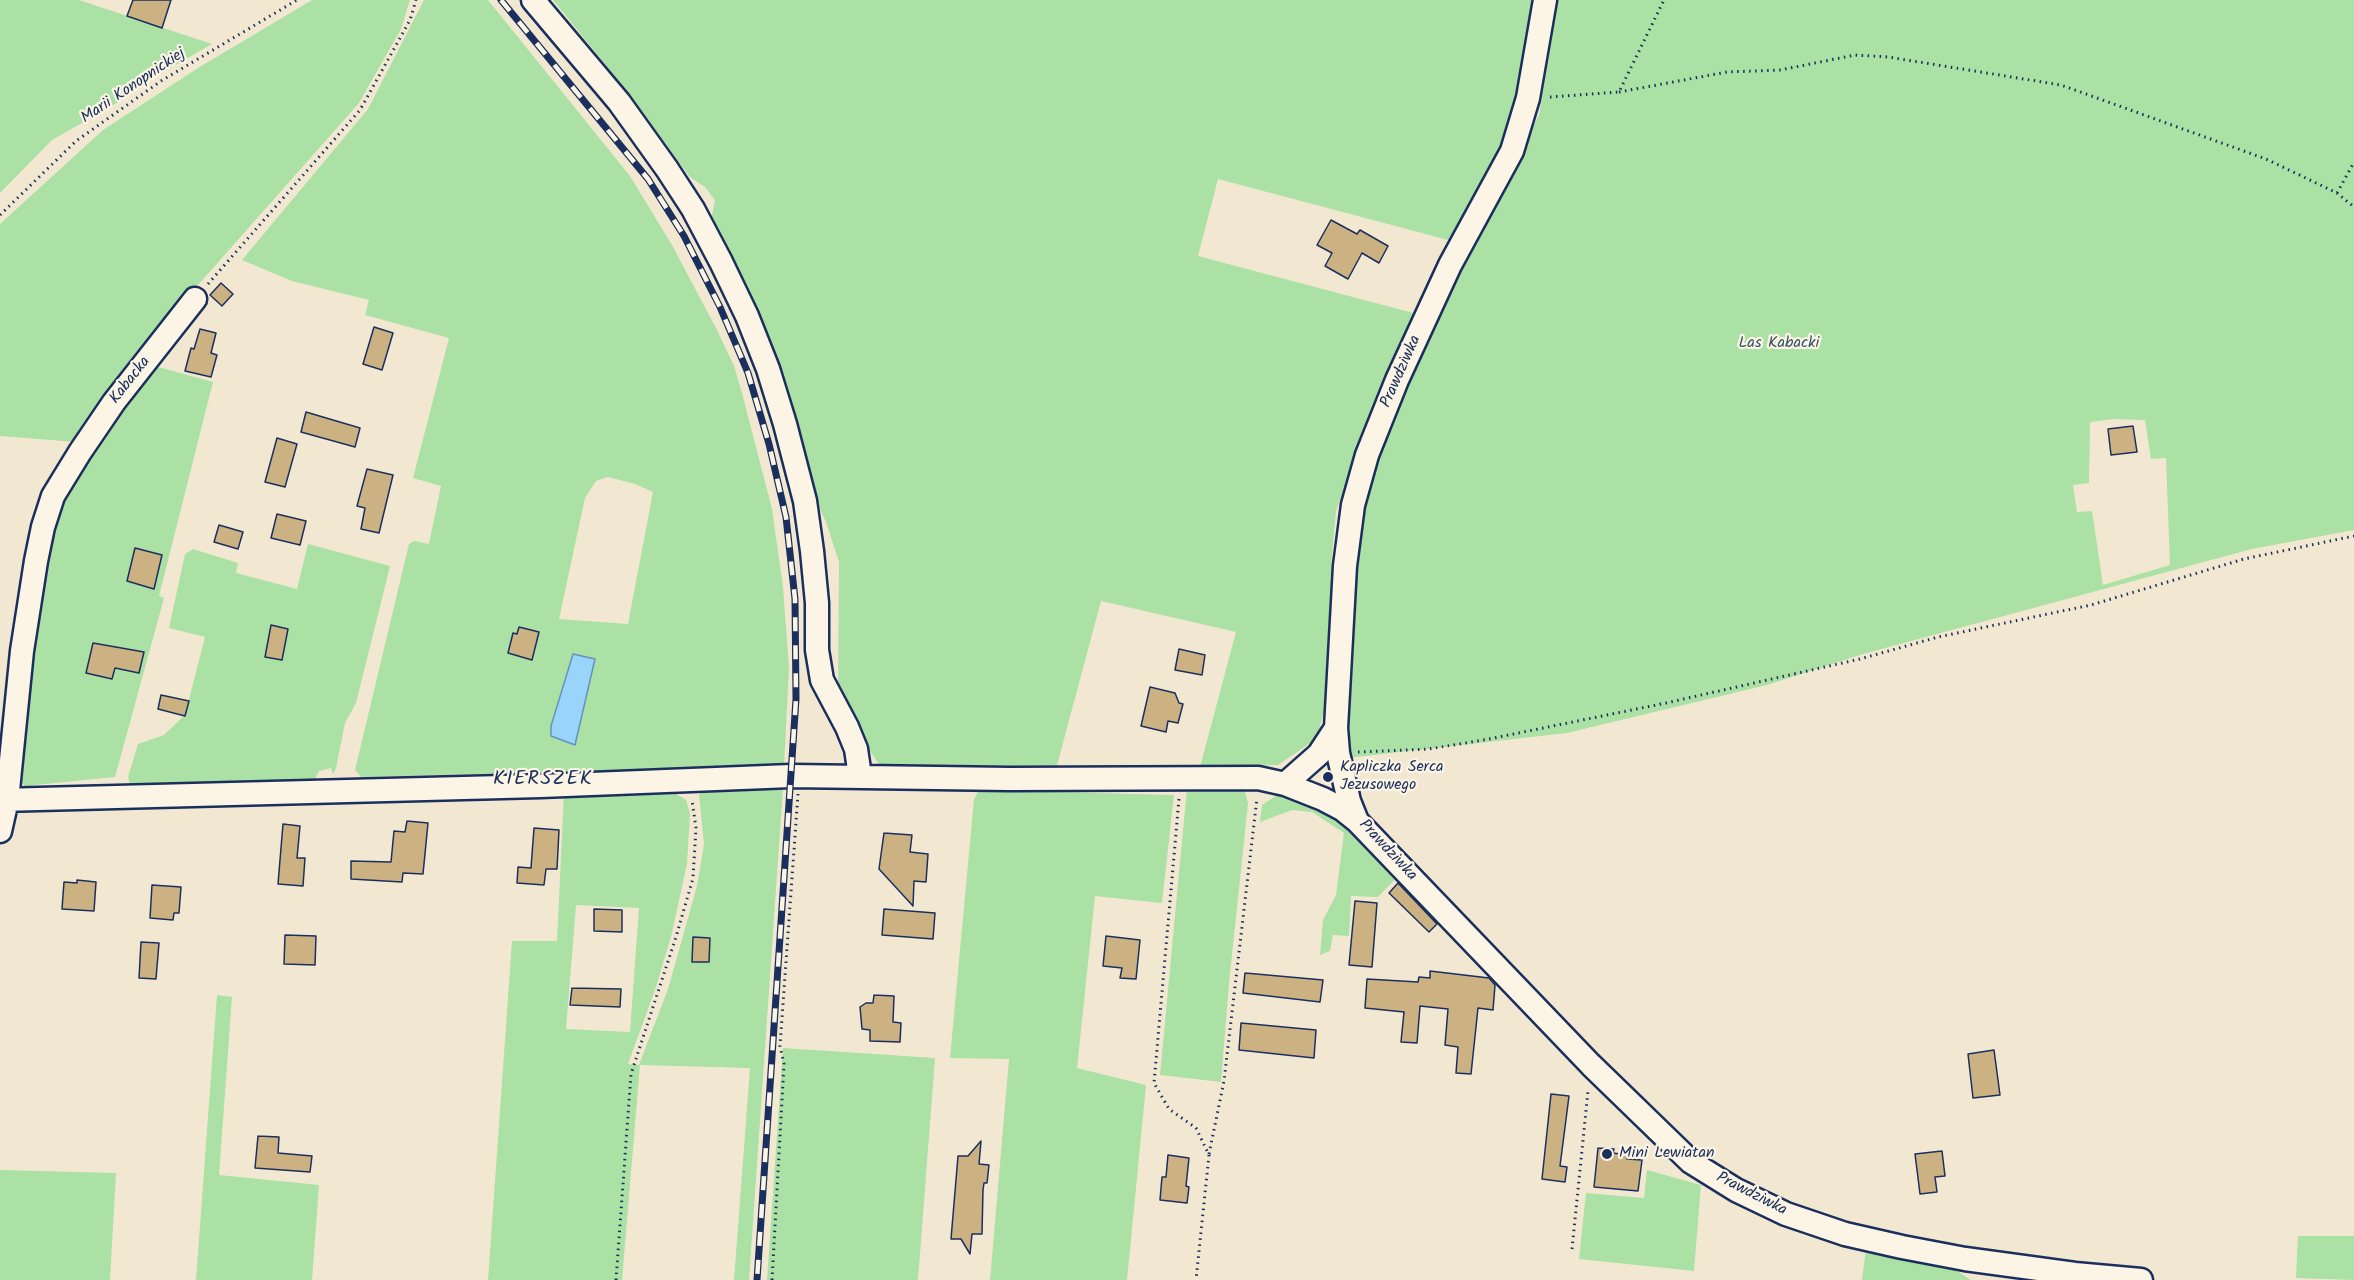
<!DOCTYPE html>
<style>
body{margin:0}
canvas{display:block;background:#f2e8d1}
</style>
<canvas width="2354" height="1280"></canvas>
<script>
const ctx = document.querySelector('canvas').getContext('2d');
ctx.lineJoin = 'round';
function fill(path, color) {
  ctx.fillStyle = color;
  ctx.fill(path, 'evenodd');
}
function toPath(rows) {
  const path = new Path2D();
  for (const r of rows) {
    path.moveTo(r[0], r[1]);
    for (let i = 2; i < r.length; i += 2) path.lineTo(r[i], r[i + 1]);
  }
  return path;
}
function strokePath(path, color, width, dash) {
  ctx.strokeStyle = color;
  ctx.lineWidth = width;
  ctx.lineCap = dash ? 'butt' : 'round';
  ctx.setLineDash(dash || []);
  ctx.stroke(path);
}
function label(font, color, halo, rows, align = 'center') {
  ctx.font = font + ' Kalam,sans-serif';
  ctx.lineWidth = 4.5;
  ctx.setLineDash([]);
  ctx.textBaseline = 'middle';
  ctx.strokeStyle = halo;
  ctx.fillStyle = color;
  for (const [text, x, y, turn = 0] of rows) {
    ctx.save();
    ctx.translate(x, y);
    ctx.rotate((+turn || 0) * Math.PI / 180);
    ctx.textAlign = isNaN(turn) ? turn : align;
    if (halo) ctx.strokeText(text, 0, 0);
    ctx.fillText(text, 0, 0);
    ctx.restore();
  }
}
fill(toPath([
 [0,0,79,0,212,44,150,80,115,104,52,140,0,193],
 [312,0,410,0,401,29,359,103,175,311,76,442,0,436,0,224,103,130,198,68],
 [424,0,488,0,630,176,672,245,717,330,734,366,742,393,772,509,783,587,789,667,784,766,361,777,355,770,409,544,414,541,429,544,441,486,413,478,449,338,365,315,369,300,292,281,242,260,368,109],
 [608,477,635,484,653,492,628,624,559,619,585,498,596,481],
 [553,0,1533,0,1522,83,1507,129,1483,184,1452,241,1218,179,1198,256,1417,314,1371,416,1336,511,1332,555,1327,703,1316,739,1278,765,1200,767,1236,632,1101,601,1056,769,882,769,838,702,839,562,826,522,813,495,711,220,715,200,705,187,690,177,617,79],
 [1558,0,2354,0,2354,530,2252,549,1863,654,1767,685,1567,733,1347,758,1347,581,1368,483,1427,326,1539,115],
 [2113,419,2145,420,2151,459,2166,458,2170,565,2103,585,2092,511,2077,512,2073,485,2089,483,2090,422],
 [151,365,213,382,159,596,164,598,115,777,25,786,18,780,33,620,61,490],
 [308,544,390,566,356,703,345,723,336,768,333,774,331,768,319,771,314,781,249,781,131,789,128,777,138,744,164,735,185,715,205,637,169,628,185,554,193,549,238,563,236,573,297,589],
 [783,788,749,1280,734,1280,750,1068,640,1065,622,1280,488,1280,512,941,557,941,564,792,675,793,686,800,690,813,687,864,671,937,655,990,628,1064,639,1065,668,989,697,886,704,844,699,794,709,790],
 [576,905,639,908,630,1032,566,1029],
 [1187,788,1245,791,1248,804,1229,983,1221,1082,1160,1075],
 [979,790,1174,795,1162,903,1095,896,1077,1068,1146,1085,1127,1280,990,1280,1009,1059,950,1058,974,799],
 [1280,793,1319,806,1342,822,1399,875,1378,897,1351,896,1349,936,1333,935,1330,951,1320,955,1323,920,1336,895,1344,833,1312,812,1292,810,1260,822,1262,805],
 [217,995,232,997,219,1175,319,1185,312,1280,196,1280],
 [783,1048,935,1058,918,1280,767,1280],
 [0,1170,116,1173,110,1280,0,1280],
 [1647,1170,1701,1185,1694,1271,1579,1259,1586,1193,1644,1198],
 [2298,1236,2354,1236,2354,1280,2296,1278],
 [1866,1248,1951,1267,1971,1280,1862,1280]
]), '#abe1a4');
const water = toPath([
 [573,654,595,659,575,745,551,736,551,726,573,654]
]);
fill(water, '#99d4fa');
strokePath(water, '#6792bc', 1.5);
const building = toPath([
 [133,0,171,0,162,28,127,16,133,0],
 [1331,220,1357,234,1360,230,1388,246,1379,263,1362,253,1348,279,1325,266,1332,253,1317,245,1331,220],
 [221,283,233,294,222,306,210,295,221,283],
 [374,327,393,333,382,370,363,364,374,327],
 [200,329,216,333,211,353,217,355,211,377,185,371,191,348,194,349,200,329],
 [306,412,360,428,355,447,301,432,306,412],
 [2133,426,2137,452,2111,455,2108,429,2133,426],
 [277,438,297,444,285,487,265,482,277,438],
 [367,469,393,475,379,533,361,529,365,508,357,506,367,469],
 [277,514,306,521,300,545,271,538,277,514],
 [219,525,243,532,238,549,214,542,219,525],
 [135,548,162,555,154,589,127,581,135,548],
 [271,625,288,629,282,660,265,657,271,625],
 [519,627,539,632,532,660,508,653,513,633,517,634,519,627],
 [93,643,144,652,139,673,115,668,112,679,86,673,93,643],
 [1179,649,1205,655,1202,675,1175,670,1179,649],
 [1150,687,1175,693,1179,703,1183,704,1178,723,1168,721,1166,732,1141,726,1150,687],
 [161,695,189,701,185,716,158,709,161,695],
 [407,821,428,823,423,874,403,873,402,882,351,879,351,861,391,862,394,831,405,832,407,821],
 [283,824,300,826,297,858,305,858,303,886,278,884,283,824],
 [534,828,559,830,557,869,546,869,544,885,517,883,518,867,531,868,534,828],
 [884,833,912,835,910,852,928,854,926,882,914,881,913,906,879,869,884,833],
 [77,880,96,882,94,911,62,909,64,882,77,883,77,880],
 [1398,883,1437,924,1429,932,1389,893,1398,883],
 [152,885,181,887,179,913,174,913,173,920,150,918,152,885],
 [1355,901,1377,903,1372,967,1349,965,1355,901],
 [594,909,622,910,622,932,594,931,594,909],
 [884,909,935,913,933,939,882,935,884,909],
 [285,935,316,936,315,965,284,964,285,935],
 [1106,936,1140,940,1136,979,1120,978,1122,968,1103,966,1106,936],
 [693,937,710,938,709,962,692,962,693,937],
 [141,942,159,943,156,979,139,978,141,942],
 [1430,971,1489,978,1495,985,1493,1010,1478,1008,1471,1074,1456,1073,1458,1047,1445,1045,1448,1009,1420,1006,1417,1043,1401,1042,1404,1012,1365,1008,1367,979,1418,982,1419,977,1430,978,1430,971],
 [1245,973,1323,980,1320,1002,1243,993,1245,973],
 [572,988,621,989,620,1007,570,1005,572,988],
 [874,995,894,996,893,1022,901,1023,900,1042,870,1041,870,1030,862,1029,860,1007,866,1003,873,1003,874,995],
 [1241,1023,1316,1030,1314,1058,1239,1050,1241,1023],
 [1994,1050,2000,1095,1973,1098,1968,1054,1994,1050],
 [1551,1094,1569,1096,1560,1166,1567,1167,1565,1182,1542,1179,1551,1094],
 [258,1136,279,1137,278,1153,312,1156,310,1172,255,1168,258,1136],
 [981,1141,979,1164,989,1165,987,1183,984,1183,983,1190,982,1234,972,1234,970,1254,961,1239,951,1239,958,1156,968,1156,981,1141],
 [1598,1148,1614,1149,1613,1153,1628,1155,1627,1159,1642,1160,1638,1191,1594,1187,1598,1148],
 [1942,1151,1945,1176,1935,1177,1937,1192,1920,1194,1915,1154,1942,1151],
 [1168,1155,1189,1158,1186,1186,1189,1187,1187,1203,1160,1200,1162,1177,1166,1177,1168,1155]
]);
fill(building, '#ccb283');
strokePath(building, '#1b2f5e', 1.5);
const street = toPath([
 [533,0,619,102,667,169,693,209,721,262,747,316,768,369,785,424,805,501,812,551,817,603,817,650,822,680,847,727,856,749,860,776],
 [1545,0,1528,98,1512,151,1450,265,1397,380,1367,455,1353,505,1345,566,1336,728,1338,753,1349,801,1357,821,1591,1065,1691,1162,1736,1190,1786,1214,1845,1234,1902,1247,1965,1259,2075,1274,2141,1280],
 [1285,784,1319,754,1336,728],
 [0,800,541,786,791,776,1009,779,1258,778,1285,784,1323,799,1342,809,1357,821],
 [0,831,7,800,22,651,36,561,43,527,53,496,80,452,114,402,195,299]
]);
strokePath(street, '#1b2f5e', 27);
strokePath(toPath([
 [1619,92,1727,72,1780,70,1855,55,1888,57,2061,85,2266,159,2337,193,2354,207],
 [1550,97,1619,92,1664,0],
 [2337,193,2354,162],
 [0,215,76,141,161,81,297,0],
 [208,284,360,110,410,20,416,0],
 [1358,752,1429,749,1489,739,1666,703,1860,659,1938,637,2091,605,2244,559,2354,536],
 [1179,799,1154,1083,1169,1109,1196,1128,1209,1155,1196,1280],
 [1209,1154,1224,1081,1257,798],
 [1572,1249,1588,1091],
 [616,1280,631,1074,676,937,693,878,696,828,692,800],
 [772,1280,784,1064,780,1046,798,794]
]), '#1b2f5e', 3, [1.5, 4.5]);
strokePath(street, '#fcf5e5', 22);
const rail = toPath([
 [501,0,648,179,684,236,720,307,748,373,769,444,786,517,795,599,796,699,757,1280]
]);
strokePath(rail, '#1b2f5e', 7);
strokePath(rail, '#fcf5e5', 4.5, [14]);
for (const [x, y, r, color] of [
 [1328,777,6,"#1b2f5e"],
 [1607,1154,6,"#1b2f5e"]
]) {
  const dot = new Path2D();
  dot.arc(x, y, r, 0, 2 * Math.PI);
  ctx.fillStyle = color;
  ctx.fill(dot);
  strokePath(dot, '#fcf5e5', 2);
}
label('16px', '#1b2f5e', '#fcf5e5', [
 ["Marii Konopnickiej",134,87,-34],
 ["Prawdziwka",1402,372,-66],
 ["Kabacka",131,381,-52],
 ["Prawdziwka",1387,851,47],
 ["Prawdziwka",1751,1195,27]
]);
label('16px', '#38536c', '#fcf5e5', [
 ["Las Kabacki",1779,344]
]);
label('16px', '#1b2f5e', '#fcf5e5', [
 ["Kapliczka Serca",1340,768],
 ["Jezusowego",1340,786],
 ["Mini Lewiatan",1619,1154]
], 'left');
ctx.letterSpacing = '1.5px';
label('20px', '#1b2f5e', '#fcf5e5', [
 ["KIERSZEK",543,781]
]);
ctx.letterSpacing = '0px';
</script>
